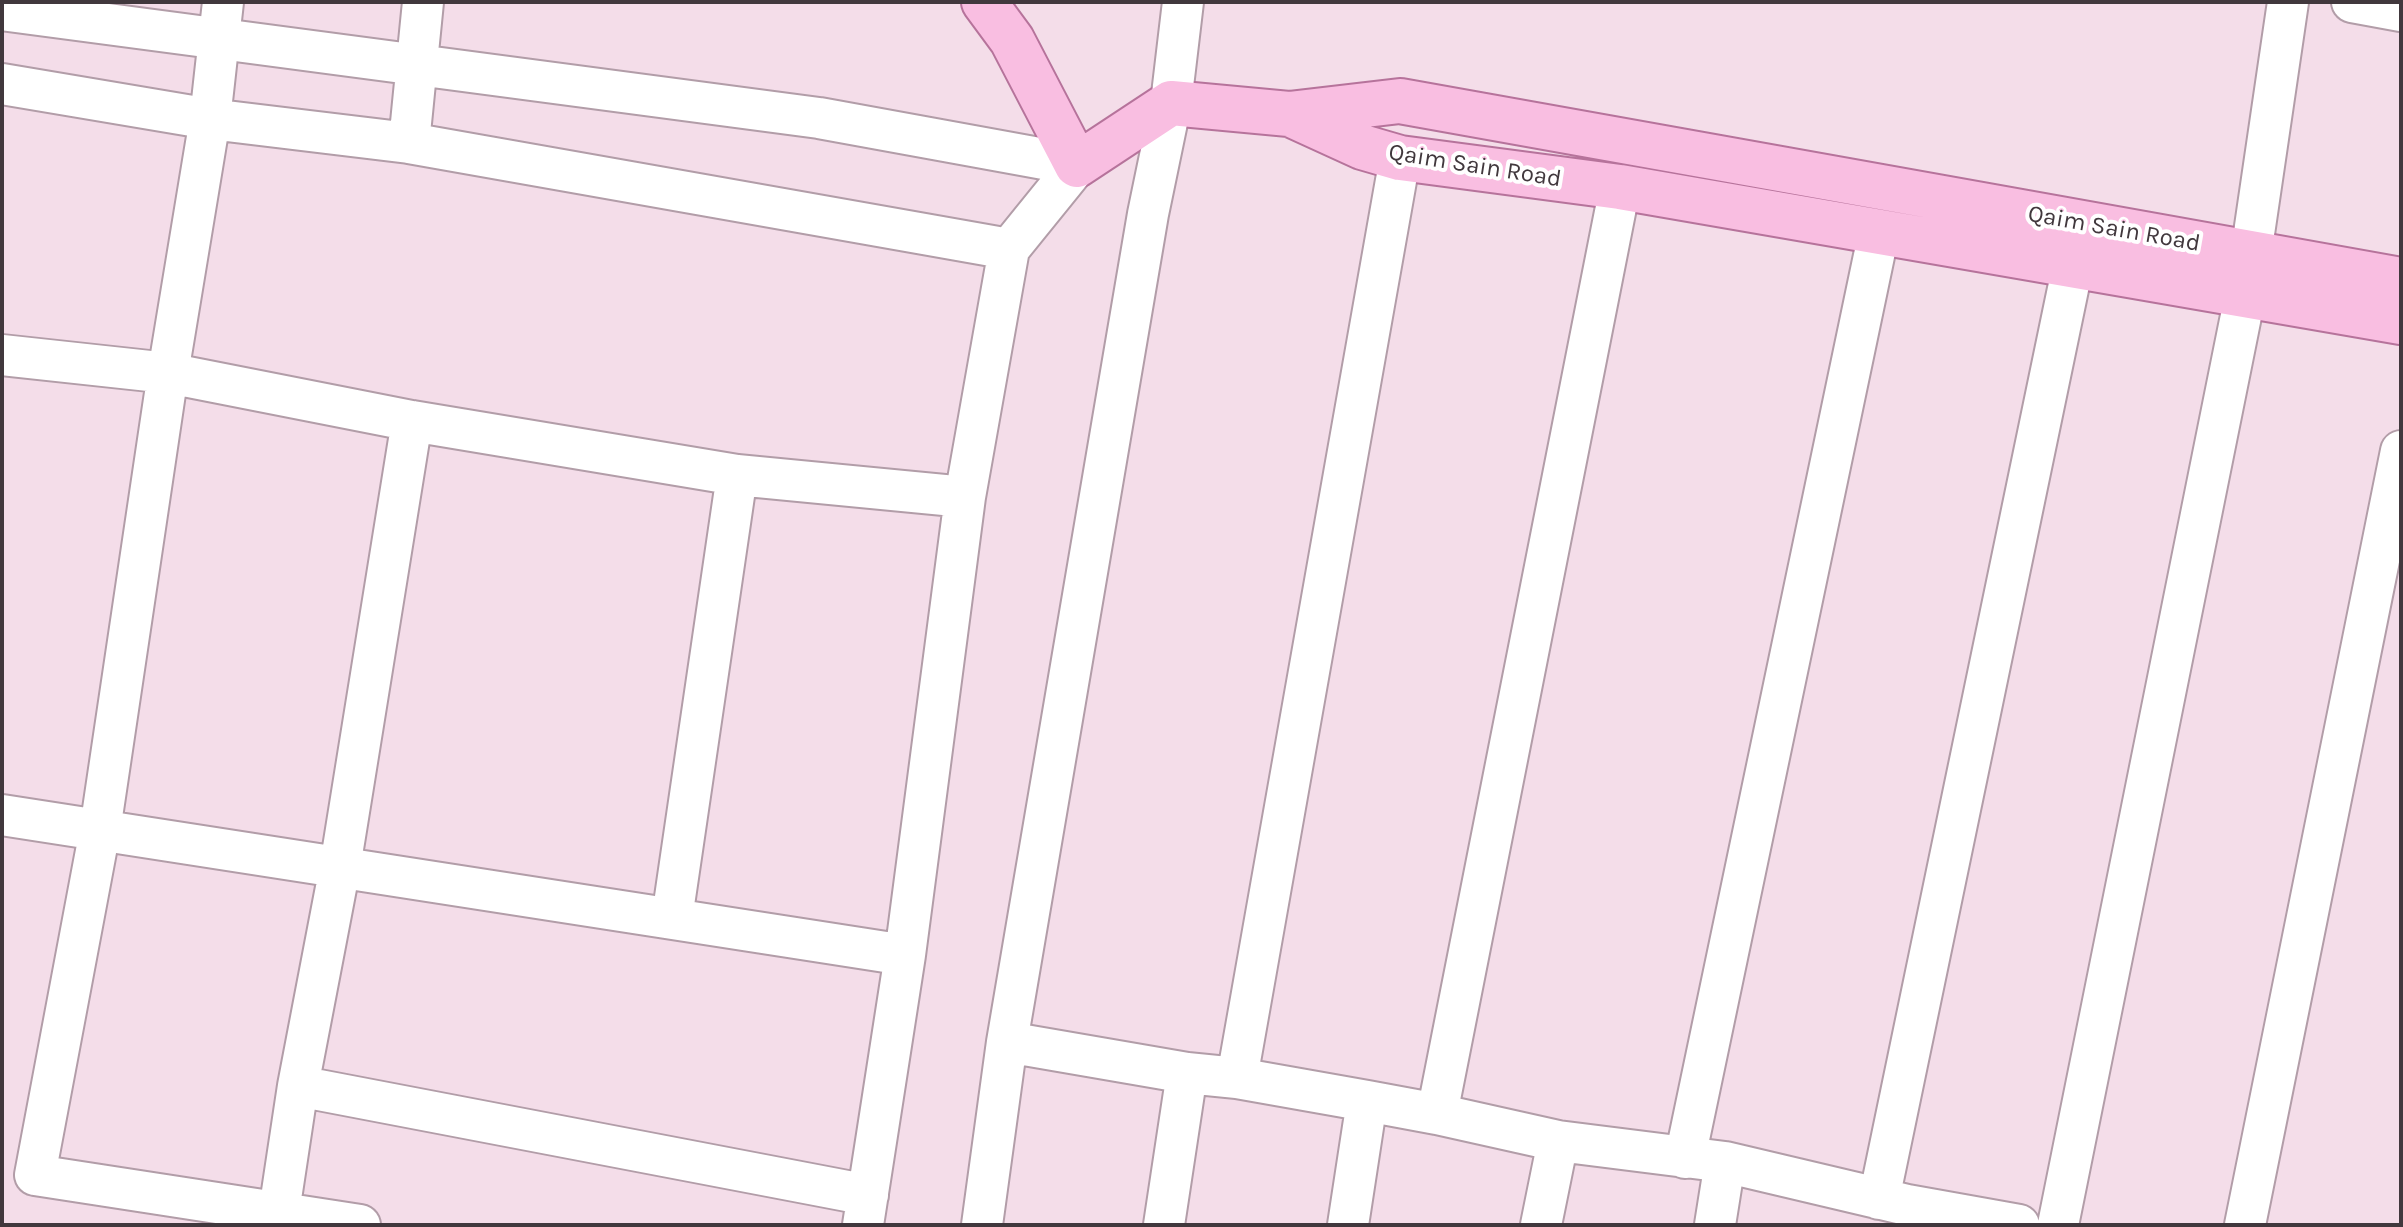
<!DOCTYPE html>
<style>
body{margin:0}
#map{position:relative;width:2403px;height:1227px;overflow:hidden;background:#f4dde9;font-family:Karla,sans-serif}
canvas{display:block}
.frame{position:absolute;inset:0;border:4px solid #41383d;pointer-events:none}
</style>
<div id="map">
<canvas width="2403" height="1227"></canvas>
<div class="frame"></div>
</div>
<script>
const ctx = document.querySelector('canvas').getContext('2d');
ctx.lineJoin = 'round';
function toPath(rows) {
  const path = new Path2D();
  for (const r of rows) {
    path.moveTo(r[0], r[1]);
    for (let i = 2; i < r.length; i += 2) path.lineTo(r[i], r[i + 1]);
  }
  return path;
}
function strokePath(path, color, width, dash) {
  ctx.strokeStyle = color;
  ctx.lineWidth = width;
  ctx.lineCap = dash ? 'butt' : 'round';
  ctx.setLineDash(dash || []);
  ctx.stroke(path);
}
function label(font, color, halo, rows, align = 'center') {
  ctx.font = font + ' Karla,sans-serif';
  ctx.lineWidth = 8;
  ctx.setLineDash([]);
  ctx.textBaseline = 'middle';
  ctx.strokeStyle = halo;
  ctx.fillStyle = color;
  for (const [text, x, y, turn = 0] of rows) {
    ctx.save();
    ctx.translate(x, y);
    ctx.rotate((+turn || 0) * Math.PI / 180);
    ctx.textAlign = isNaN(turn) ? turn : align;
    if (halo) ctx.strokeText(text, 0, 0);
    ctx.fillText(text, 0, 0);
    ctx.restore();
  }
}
const minor = toPath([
 [223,2,210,119,168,373,100,830,35,1175,360,1225],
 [2352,2,2401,11],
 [2,10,819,118,1077,165,1009,249,965,497,905,955,863,1225],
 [2,84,210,119,409,143,1009,249],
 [409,143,423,2],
 [2251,254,2288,2],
 [2,355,168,373,412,421,737,475,965,497],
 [2,815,905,955],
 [672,918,737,475],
 [1007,1042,1187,1073,1237,1078,1367,1101,1437,1114,1558,1141,1725,1162,1907,1205,2019,1225],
 [1237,1078,1400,158],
 [298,1086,868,1195],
 [1437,1114,1620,187],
 [1685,1158,1879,232],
 [1879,1199,2073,265],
 [277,1225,298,1086,340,867,412,421],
 [982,1225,1007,1042,1148,214,1171,103,1183,2],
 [1164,1225,1187,1073],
 [1348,1225,1367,1101],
 [1541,1225,1558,1141],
 [1715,1225,1725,1162],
 [2058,1225,2245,296],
 [2245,1225,2401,451]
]);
const major = toPath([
 [984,2,1012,40,1077,165,1171,103,1289,114,1400,101,2401,280],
 [1292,115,1362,147,1400,158,1620,187,2401,322]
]);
strokePath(minor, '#b29da8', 44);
strokePath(major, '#b6739b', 48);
strokePath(minor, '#fff', 40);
strokePath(major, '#f9bee1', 44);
label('24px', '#41383d', '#fff', [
 ["Qaim Sain Road",1475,166,9],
 ["Qaim Sain Road",2114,229,10]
]);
</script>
